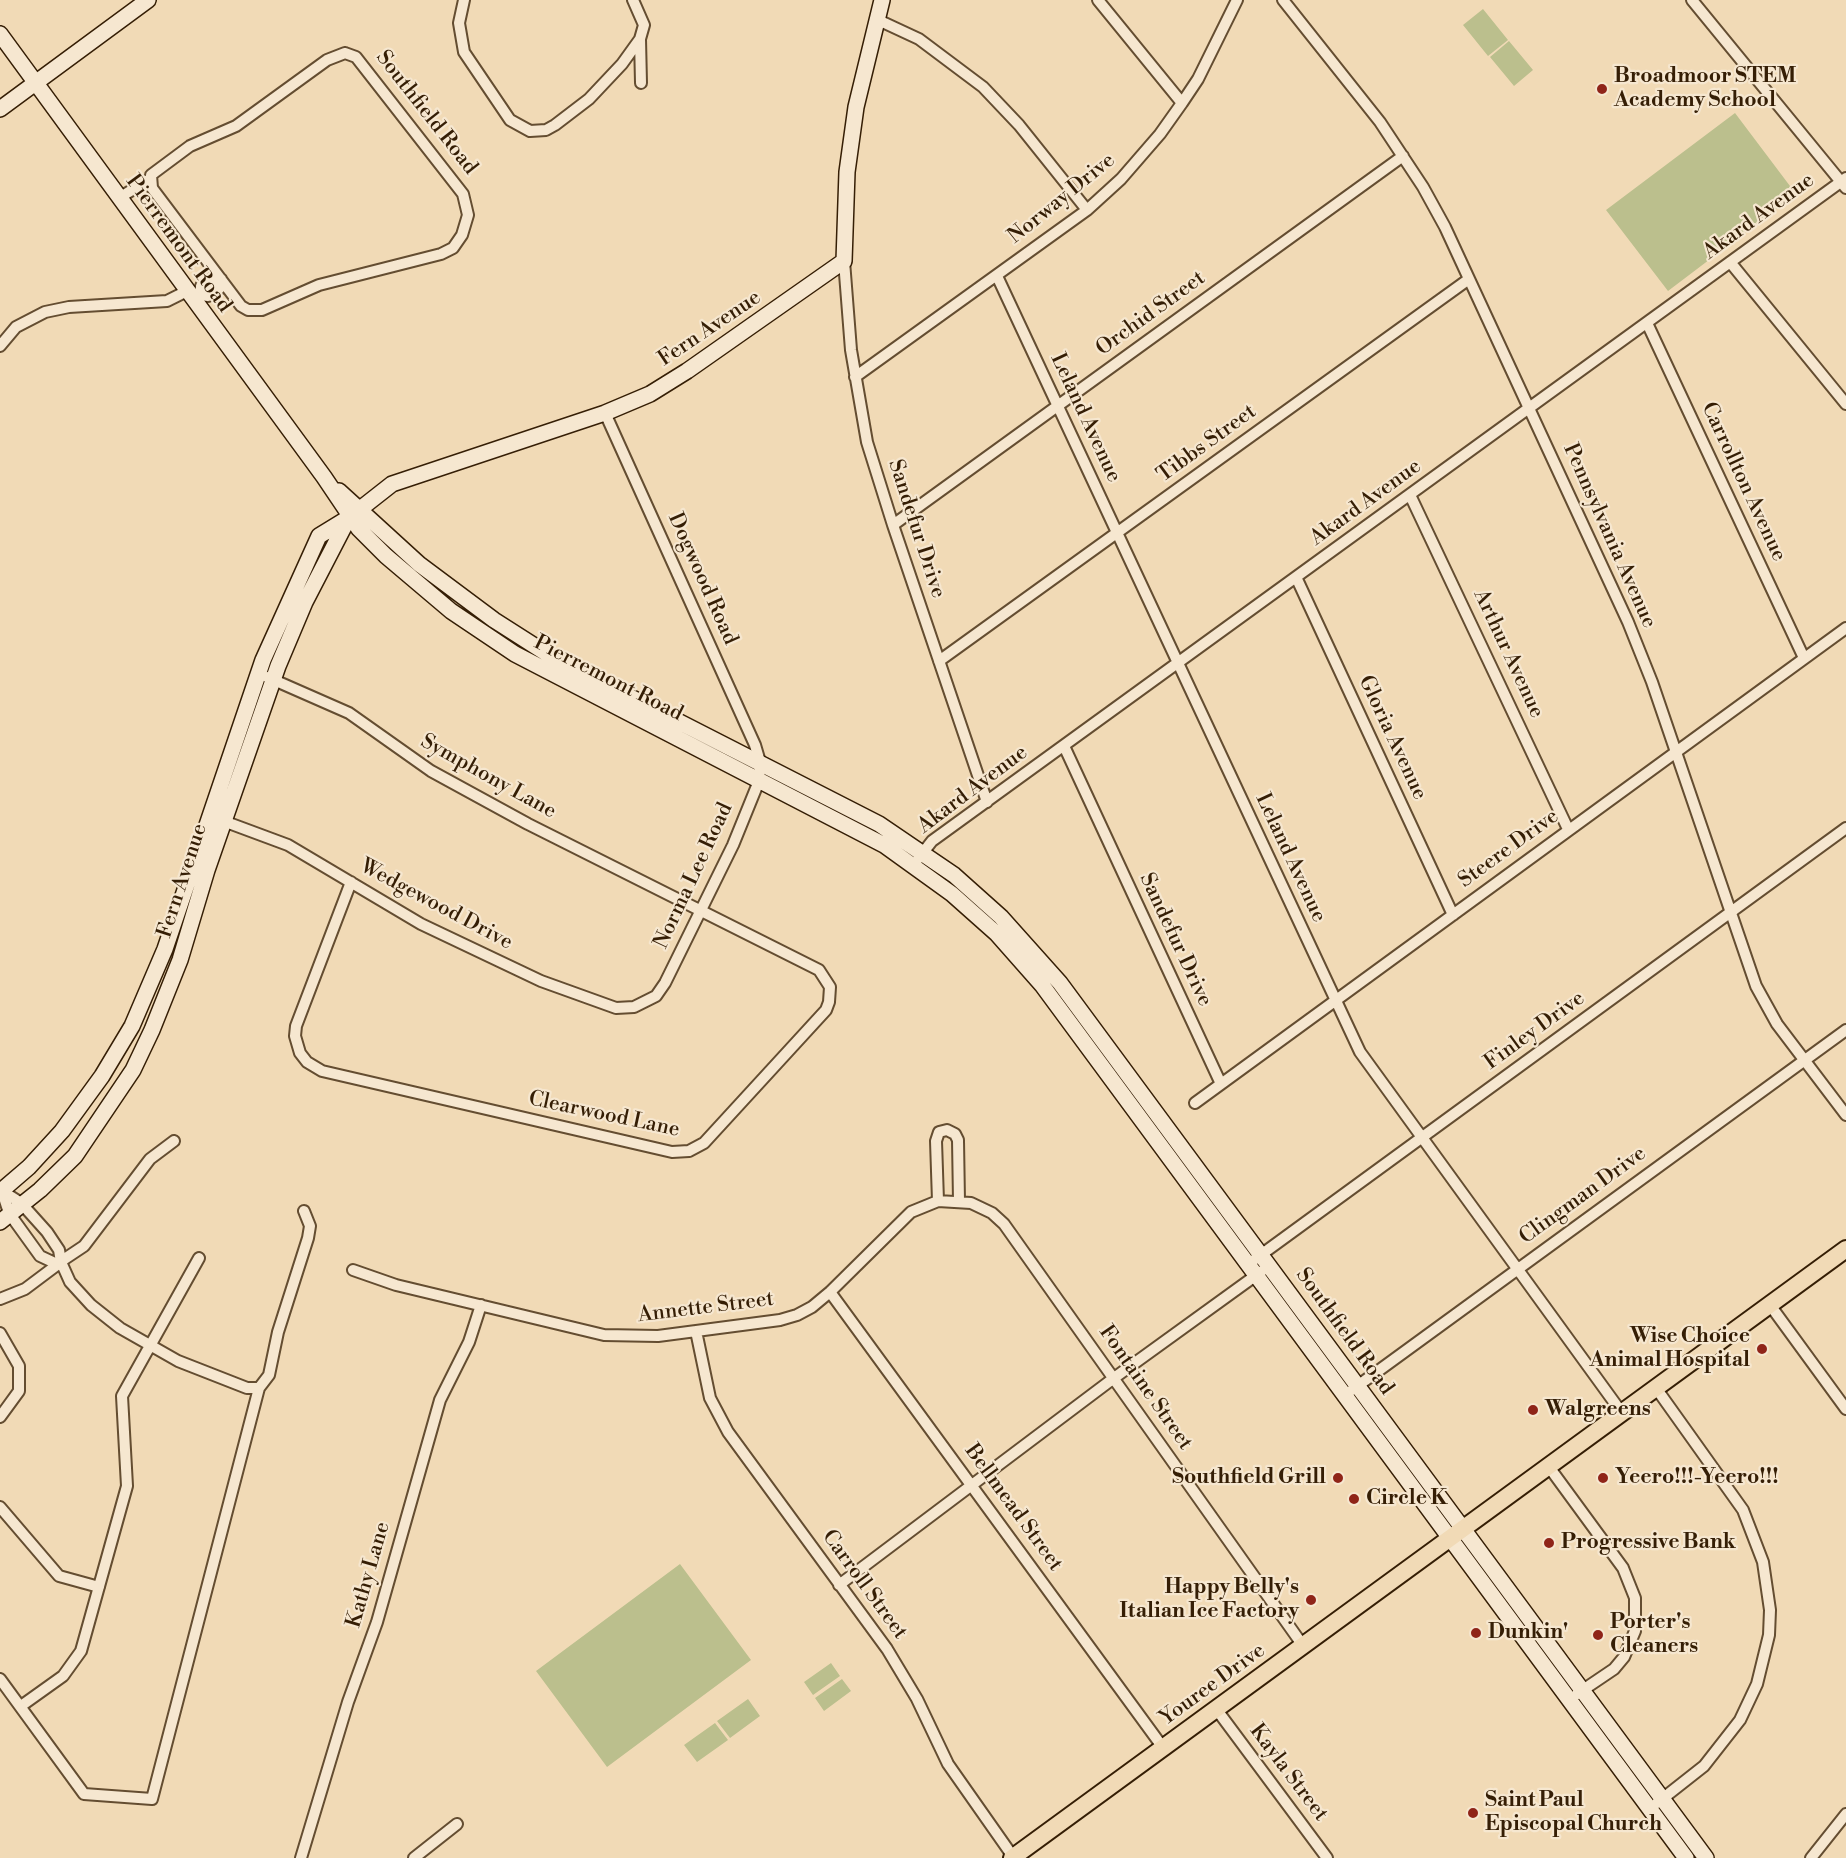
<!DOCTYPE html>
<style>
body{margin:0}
canvas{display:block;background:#f1dab6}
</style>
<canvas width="1846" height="1858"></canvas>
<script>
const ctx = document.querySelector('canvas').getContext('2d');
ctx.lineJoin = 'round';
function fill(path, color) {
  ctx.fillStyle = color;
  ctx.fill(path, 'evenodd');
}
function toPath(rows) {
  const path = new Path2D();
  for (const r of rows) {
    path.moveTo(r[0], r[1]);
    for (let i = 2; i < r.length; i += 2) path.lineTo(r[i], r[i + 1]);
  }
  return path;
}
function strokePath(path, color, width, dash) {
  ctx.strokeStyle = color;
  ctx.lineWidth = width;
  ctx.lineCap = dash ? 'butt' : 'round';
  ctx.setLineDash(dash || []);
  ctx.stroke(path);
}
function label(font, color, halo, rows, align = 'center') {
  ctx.font = font + ' "Libre Bodoni",serif';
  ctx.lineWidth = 4.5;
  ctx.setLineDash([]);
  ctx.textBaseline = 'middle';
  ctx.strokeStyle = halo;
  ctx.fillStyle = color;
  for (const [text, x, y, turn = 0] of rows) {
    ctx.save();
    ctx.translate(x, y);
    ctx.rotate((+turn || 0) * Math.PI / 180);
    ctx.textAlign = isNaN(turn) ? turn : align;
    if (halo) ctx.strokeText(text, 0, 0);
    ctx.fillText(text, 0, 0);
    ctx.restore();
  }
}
fill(toPath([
 [1483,9,1508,40,1488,56,1463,25],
 [1509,41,1533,70,1514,86,1490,57],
 [1735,113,1796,194,1668,291,1606,210],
 [680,1564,751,1660,607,1767,536,1671],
 [831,1663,840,1676,813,1695,804,1682],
 [842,1679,851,1691,824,1711,815,1698],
 [748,1699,760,1716,730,1738,717,1721],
 [715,1723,728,1740,697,1762,684,1745]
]), '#bbbf8d');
const street = toPath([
 [464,0,459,23,464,52,510,120,530,131,546,130,555,125,589,99,622,64,640,39],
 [633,0,644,25,640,39,641,83],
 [1098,0,1182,103],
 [1283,0,1380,122,1423,187,1445,227,1628,622,1652,682,1756,986,1777,1024,1846,1115],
 [1692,0,1846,188],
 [876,19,919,39,983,87,1019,125,1087,210],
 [345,53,356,57,463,194,468,215,462,235,453,248,441,254,319,285,262,310,248,310,241,306,152,188,151,175,190,146,236,126,327,60,345,53],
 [119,198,150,179],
 [844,261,851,350,867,442,893,525,987,802],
 [1730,262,1846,404],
 [997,276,1360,1052,1622,1413],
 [193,300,200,295,208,296,219,289,221,279,211,279,201,286,200,295],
 [1647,323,1804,658],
 [0,346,16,327,45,312,69,307,167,301,187,291],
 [855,377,1087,210,1121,179,1160,134,1182,103,1198,79,1237,0],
 [1410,495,1568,829],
 [893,525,1403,156],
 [1296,577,1453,915],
 [939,661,1469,279],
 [267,677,349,713,431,771,528,824,819,970,830,987,829,1002,826,1010,704,1143,689,1151,672,1152,322,1071,307,1062,300,1053,295,1036,296,1026,351,882],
 [1064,746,1221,1084],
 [218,819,288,845,421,924,541,981,616,1008,634,1007,656,996,665,983,733,845,759,781,760,762,755,745,605,413],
 [918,859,932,841,1846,178],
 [1195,1103,1846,628],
 [2,1191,21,1203,47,1232,59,1250,61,1262,70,1282,91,1305,120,1328,178,1361,247,1388,259,1388,269,1375,278,1332,308,1238,310,1226,304,1211],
 [2,1191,9,1213,40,1256,57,1264,84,1246,150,1159,174,1141],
 [938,1201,936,1141,939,1132,947,1130,955,1134,958,1140,959,1201],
 [1247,1265,1846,828],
 [353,1270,396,1285,604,1335,658,1336,780,1320,797,1315,812,1307,830,1292,911,1212,938,1201,971,1203,992,1213,1004,1224,1304,1647],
 [830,1292,1164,1749],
 [0,1299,25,1289,61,1262],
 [1770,1305,1846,1409],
 [696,1331,710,1398,728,1432,887,1649,917,1699,948,1764,1014,1858],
 [0,1333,19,1366,19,1391,0,1417],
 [1656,1388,1743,1510,1763,1562,1770,1610,1769,1635,1757,1684,1740,1720,1704,1766,1657,1803],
 [1352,1390,1846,1030],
 [1549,1467,1623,1568,1635,1598,1635,1631,1624,1657,1614,1669,1577,1694],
 [0,1507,59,1576,99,1587],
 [839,1585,1114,1378,1262,1271],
 [0,1679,84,1794,152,1799,259,1388],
 [21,1706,63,1676,81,1651,127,1486,122,1396,199,1258],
 [1217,1710,1327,1858],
 [301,1858,348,1702,377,1622,440,1400,469,1342,481,1305],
 [414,1858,457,1824],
 [1811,1858,1846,1814]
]);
const secondary = toPath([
 [0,34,324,477,359,529,386,556,451,611,515,654,884,845,952,894,997,934,1042,985,1686,1858],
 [0,109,148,0],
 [339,491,419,564,494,620,552,657,879,824,954,875,1001,917,1060,983,1706,1858],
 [0,1192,29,1167,62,1131,102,1076,132,1026,165,949,263,660,319,536,350,517,392,484,605,413,650,394,687,371,844,261,847,172,856,107,882,0],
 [0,1222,40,1190,75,1156,133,1070,152,1030,180,960,207,870,278,666,305,602,348,519]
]);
const primary = toPath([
 [1012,1858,1846,1249]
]);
strokePath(street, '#644d31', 14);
strokePath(secondary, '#351e05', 18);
strokePath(primary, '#351e05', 20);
strokePath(street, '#f6e7d0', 10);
strokePath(secondary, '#f6e7d0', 15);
strokePath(primary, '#f1dab6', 16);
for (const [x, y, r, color] of [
 [1602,89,6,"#8f2418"],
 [1762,1349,6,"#8f2418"],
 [1533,1410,6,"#8f2418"],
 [1338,1478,6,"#8f2418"],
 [1603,1478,6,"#8f2418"],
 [1354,1499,6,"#8f2418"],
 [1549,1543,6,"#8f2418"],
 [1311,1600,6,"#8f2418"],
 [1476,1633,6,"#8f2418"],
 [1598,1635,6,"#8f2418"],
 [1473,1813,6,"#8f2418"]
]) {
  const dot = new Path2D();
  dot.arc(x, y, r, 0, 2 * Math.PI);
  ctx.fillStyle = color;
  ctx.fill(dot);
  strokePath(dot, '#f6e7d0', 2);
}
label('bold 21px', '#351e05', '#f6e7d0', [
 ["Broadmoor STEM",1614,77],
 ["Academy School",1614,101],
 ["Wise Choice",1750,1337,"right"],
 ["Animal Hospital",1750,1361,"right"],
 ["Walgreens",1545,1410],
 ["Southfield Grill",1326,1478,"right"],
 ["Yeero!!!-Yeero!!!",1615,1478],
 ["Circle K",1366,1499],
 ["Progressive Bank",1561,1543],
 ["Happy Belly's",1299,1588,"right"],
 ["Italian Ice Factory",1299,1612,"right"],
 ["Porter's",1610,1623],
 ["Cleaners",1610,1647],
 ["Dunkin'",1488,1633],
 ["Saint Paul",1485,1801],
 ["Episcopal Church",1485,1825]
], 'left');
label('21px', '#351e05', '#f6e7d0', [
 ["Southfield Road",426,113,52],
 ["Norway Drive",1062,199,-39],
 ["Akard Avenue",1759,217,-36],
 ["Pierremont Road",178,244,54],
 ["Orchid Street",1151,314,-36],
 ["Fern Avenue",710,329,-34],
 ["Leland Avenue",1085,418,65],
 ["Tibbs Street",1207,444,-36],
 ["Carrollton Avenue",1743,482,65],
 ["Akard Avenue",1366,503,-36],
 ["Sandefur Drive",916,529,72],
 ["Pennsylvania Avenue",1609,536,66],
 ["Dogwood Road",702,579,66],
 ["Arthur Avenue",1508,654,65],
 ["Pierremont Road",608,679,27],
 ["Gloria Avenue",1392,738,65],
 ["Symphony Lane",488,777,29],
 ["Akard Avenue",973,790,-37],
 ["Steere Drive",1509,849,-36],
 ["Leland Avenue",1290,858,65],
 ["Norma Lee Road",694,876,-65],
 ["Fern Avenue",183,881,-72],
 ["Wedgewood Drive",436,905,28],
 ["Sandefur Drive",1175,940,65],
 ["Finley Drive",1535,1031,-36],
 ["Clearwood Lane",604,1115,12],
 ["Clingman Drive",1583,1196,-36],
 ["Annette Street",706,1308,-7],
 ["Southfield Road",1344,1332,54],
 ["Fontaine Street",1145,1388,55],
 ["Bellmead Street",1013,1508,54],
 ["Kathy Lane",369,1575,-74],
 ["Carroll Street",864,1585,54],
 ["Youree Drive",1213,1685,-36],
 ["Kayla Street",1288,1773,53]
]);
</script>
